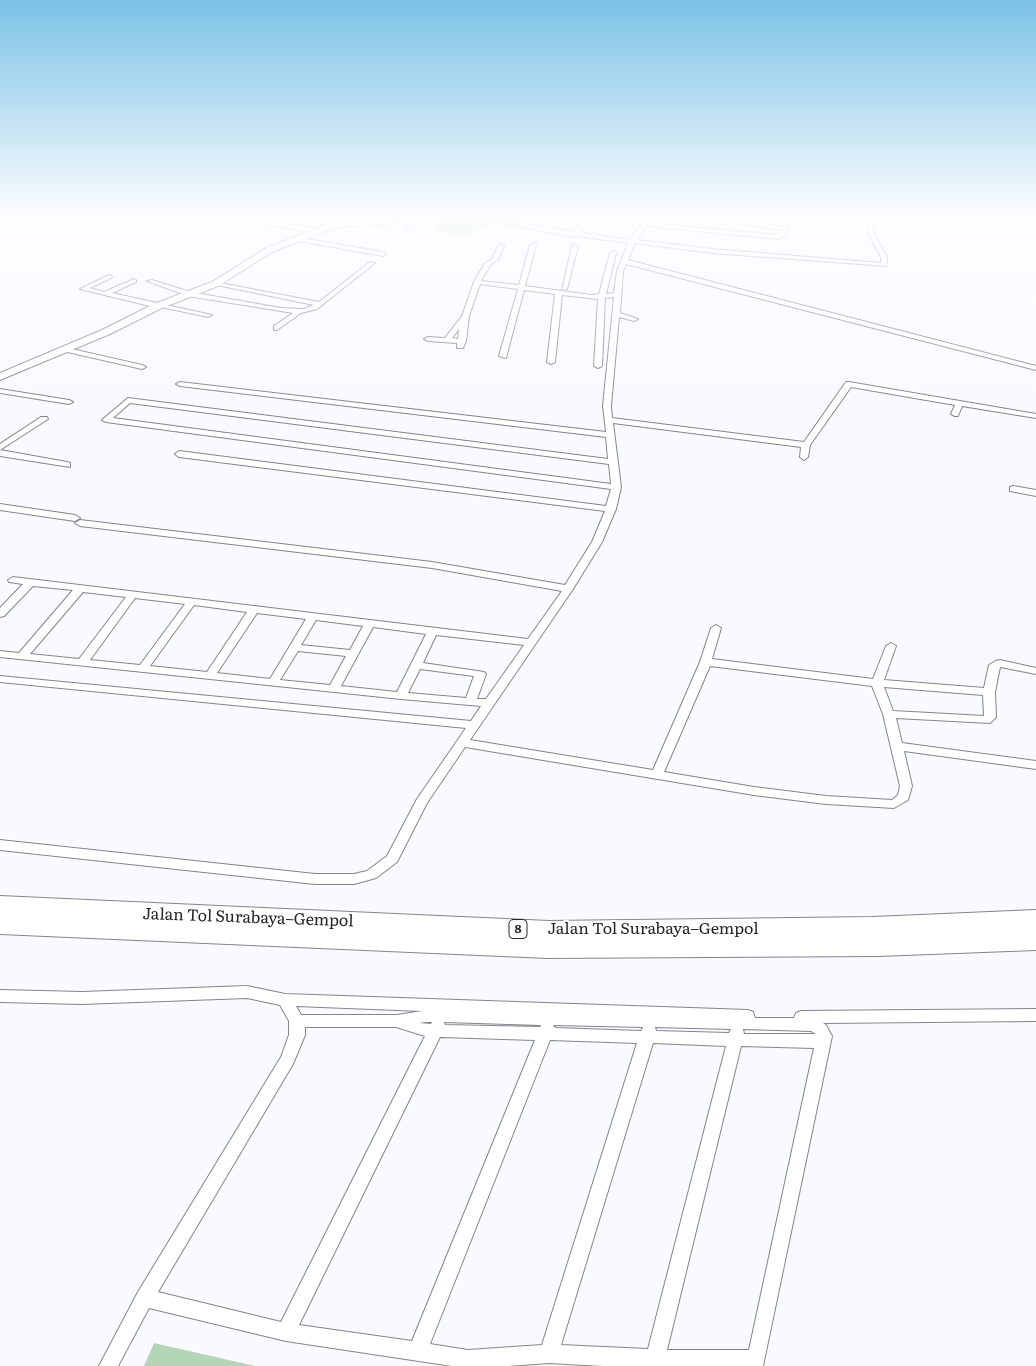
<!DOCTYPE html>
<meta charset="utf-8">
<style>
body{margin:0}
canvas{display:block;background:#f9faff}
</style>
<canvas width="1036" height="1366"></canvas>
<script>
const ctx = document.querySelector('canvas').getContext('2d');
ctx.lineJoin = 'round';
function fill(path, color) {
  ctx.fillStyle = color;
  ctx.fill(path, 'evenodd');
}
function toPath(rows) {
  const path = new Path2D();
  for (const r of rows) {
    path.moveTo(r[0], r[1]);
    for (let i = 2; i < r.length; i += 2) path.lineTo(r[i], r[i + 1]);
  }
  return path;
}
function strokePath(path, color, width, dash) {
  ctx.strokeStyle = color;
  ctx.lineWidth = width;
  ctx.lineCap = dash ? 'butt' : 'round';
  ctx.setLineDash(dash || []);
  ctx.stroke(path);
}
function label(font, color, halo, rows, align = 'center') {
  ctx.font = font + ' Literata,serif';
  ctx.lineWidth = 4;
  ctx.setLineDash([]);
  ctx.textBaseline = 'middle';
  ctx.strokeStyle = halo;
  ctx.fillStyle = color;
  for (const [text, x, y, turn = 0] of rows) {
    ctx.save();
    ctx.translate(x, y);
    ctx.rotate((+turn || 0) * Math.PI / 180);
    ctx.textAlign = isNaN(turn) ? turn : align;
    if (halo) ctx.strokeText(text, 0, 0);
    ctx.fillText(text, 0, 0);
    ctx.restore();
  }
}
fill(toPath([
 [493,214,528,218,518,229,489,224,465,237,439,231,432,218],
 [154,1343,255,1366,144,1366]
]), '#b4d6b7');
const minor = toPath([
 [365,214,372,214,376,220,371,221,365,214],
 [528,214,534,214,527,225,545,227,556,214,562,214,551,228,573,232,586,217,589,219,579,232,630,240,648,214,654,214,648,223,778,235,782,230,737,223,740,221,786,227,789,229,783,237,778,239,646,226,637,240,712,249,881,263,881,257,869,235,864,214,870,214,875,235,887,257,886,266,712,253,635,243,628,260,1036,366,1036,370,626,264,623,271,620,313,638,319,634,321,619,317,611,406,612,418,804,442,846,382,849,382,1036,414,1036,418,962,406,958,416,955,416,951,414,955,405,851,387,810,445,808,457,804,460,800,457,801,447,613,423,621,487,616,509,602,542,573,589,470,740,653,770,700,662,711,628,716,625,721,628,712,659,873,679,886,646,891,643,896,646,884,680,984,688,989,665,996,661,1000,660,1036,668,1036,674,1000,667,995,692,996,717,990,723,896,718,902,743,1036,761,1036,769,904,751,912,786,908,800,894,808,826,804,754,795,465,747,427,803,397,862,376,878,354,884,315,884,0,850,0,840,315,874,354,874,367,871,387,856,417,799,466,728,0,682,0,676,471,721,481,706,401,699,0,657,0,651,19,653,73,590,33,586,4,616,0,617,0,608,23,584,9,582,8,580,13,577,528,639,562,591,432,568,80,526,75,523,80,520,432,562,565,585,592,542,605,511,179,457,175,454,179,451,606,506,611,489,106,422,102,420,128,398,608,459,606,437,180,386,176,384,180,382,606,432,603,406,614,297,605,298,602,366,598,368,594,366,598,299,562,295,555,362,551,364,547,362,555,294,524,290,506,358,499,356,518,289,480,284,469,316,466,341,463,348,457,348,457,343,428,341,424,339,428,337,445,338,462,316,474,282,485,263,492,259,498,246,501,244,504,246,498,260,491,264,481,281,519,285,530,245,533,243,536,245,525,286,591,295,599,294,610,253,613,251,616,253,606,294,614,293,617,271,628,243,577,236,574,237,521,227,528,214],
 [459,329,458,339,452,338,459,329],
 [130,403,609,464,611,484,113,418,130,403],
 [83,592,126,597,79,659,30,654,83,592],
 [135,598,185,604,140,665,90,660,135,598],
 [194,605,247,612,207,672,150,666,194,605],
 [257,613,306,619,270,679,217,673,257,613],
 [316,620,363,626,350,650,301,645,316,620],
 [373,627,426,634,397,692,341,686,373,627],
 [436,635,524,645,486,699,477,699,486,674,484,672,423,663,436,635],
 [298,651,346,656,330,685,280,680,298,651],
 [710,666,872,686,883,714,900,786,898,795,892,800,826,796,754,787,664,772,710,666],
 [420,669,474,676,466,698,408,693,420,669],
 [884,687,983,695,984,716,893,711,884,687],
 [696,214,704,214,697,219,693,219,693,217,696,214],
 [410,217,413,219,411,228,406,229,407,219,410,217],
 [248,218,316,229,319,231,316,233,246,221,245,220,248,218],
 [295,237,383,252,386,254,383,256,293,240,293,238,295,237],
 [575,244,578,246,567,289,562,290,572,246,575,244],
 [370,262,375,263,317,309,301,313,277,330,274,330,274,326,293,313,188,296,147,281,152,280,190,292,281,308,304,309,314,305,212,284,215,282,319,302,370,262],
 [109,275,112,277,111,278,90,288,104,292,134,279,136,280,136,282,112,293,212,315,208,317,161,307,158,308,80,289,109,275],
 [63,347,142,365,146,367,142,369,63,351,63,347],
 [0,389,69,400,73,402,69,404,0,393,0,389],
 [41,417,47,417,48,419,0,450,67,462,70,463,70,467,0,456,0,444,41,417],
 [1013,486,1036,490,1036,496,1010,491,1010,487,1013,486],
 [0,504,75,515,80,518,75,521,0,510,0,504],
 [247,986,285,994,748,1010,753,1012,755,1018,794,1018,796,1013,801,1011,1036,1009,1036,1021,823,1023,826,1025,832,1036,763,1366,603,1366,549,1363,508,1366,452,1366,286,1341,149,1308,118,1366,99,1366,138,1292,281,1057,289,1035,289,1021,280,1005,247,998,82,1004,0,1002,0,990,82,992,247,986],
 [296,1006,422,1011,397,1015,301,1015,296,1006],
 [426,1022,432,1022,431,1024,419,1023,426,1022],
 [444,1022,541,1025,540,1027,445,1025,444,1022],
 [553,1025,643,1027,641,1031,555,1028,553,1025],
 [305,1027,396,1027,425,1036,281,1322,158,1292,293,1064,305,1035,305,1027],
 [655,1027,731,1029,729,1033,656,1031,655,1027],
 [743,1029,811,1031,816,1034,744,1034,743,1029],
 [440,1037,535,1040,412,1341,299,1325,440,1037],
 [550,1040,637,1043,542,1345,468,1350,430,1344,550,1040],
 [653,1043,726,1046,648,1349,561,1345,653,1043],
 [741,1046,814,1048,749,1350,667,1350,741,1046]
]);
const secondary = toPath([
 [442,214,492,214,488,217,337,227,272,252,218,286,162,308,110,334,0,380,0,373,102,330,154,304,212,282,266,248,333,222,442,214]
]);
const motorway = toPath([
 [0,896,549,921,873,917,1036,910,1036,930,1027,930,1036,930,1036,950,878,956,547,958,0,934,0,896]
]);
strokePath(minor, '#82858e', 2);
strokePath(secondary, '#82858e', 2);
strokePath(motorway, '#82858e', 2);
fill(minor, '#fff');
fill(secondary, '#fff');
fill(motorway, '#fff');
const sky = ctx.createLinearGradient(0, 0, 0, 406);
sky.addColorStop(0, '#7bc2e6');
sky.addColorStop(0.53, '#fcfdff');
sky.addColorStop(1, '#fcfdff00');
ctx.fillStyle = sky;
ctx.fillRect(0, 0, 1036, 406);
for (const [x, y, w] of [
 [518,929,18]
]) {
  const box = new Path2D();
  box.roundRect(x - w / 2, y - 9.5, w, 19, 4);
  ctx.fillStyle = '#fff';
  ctx.fill(box);
  strokePath(box, '#242529', 1);
}
label('bold 12px', '#242529', null, [
 ["8",518,929]
]);
label('16px', '#242529', '#fff', [
 ["Jalan Tol Surabaya–Gempol",248,918,2],
 ["Jalan Tol Surabaya–Gempol",653,929]
]);
</script>
